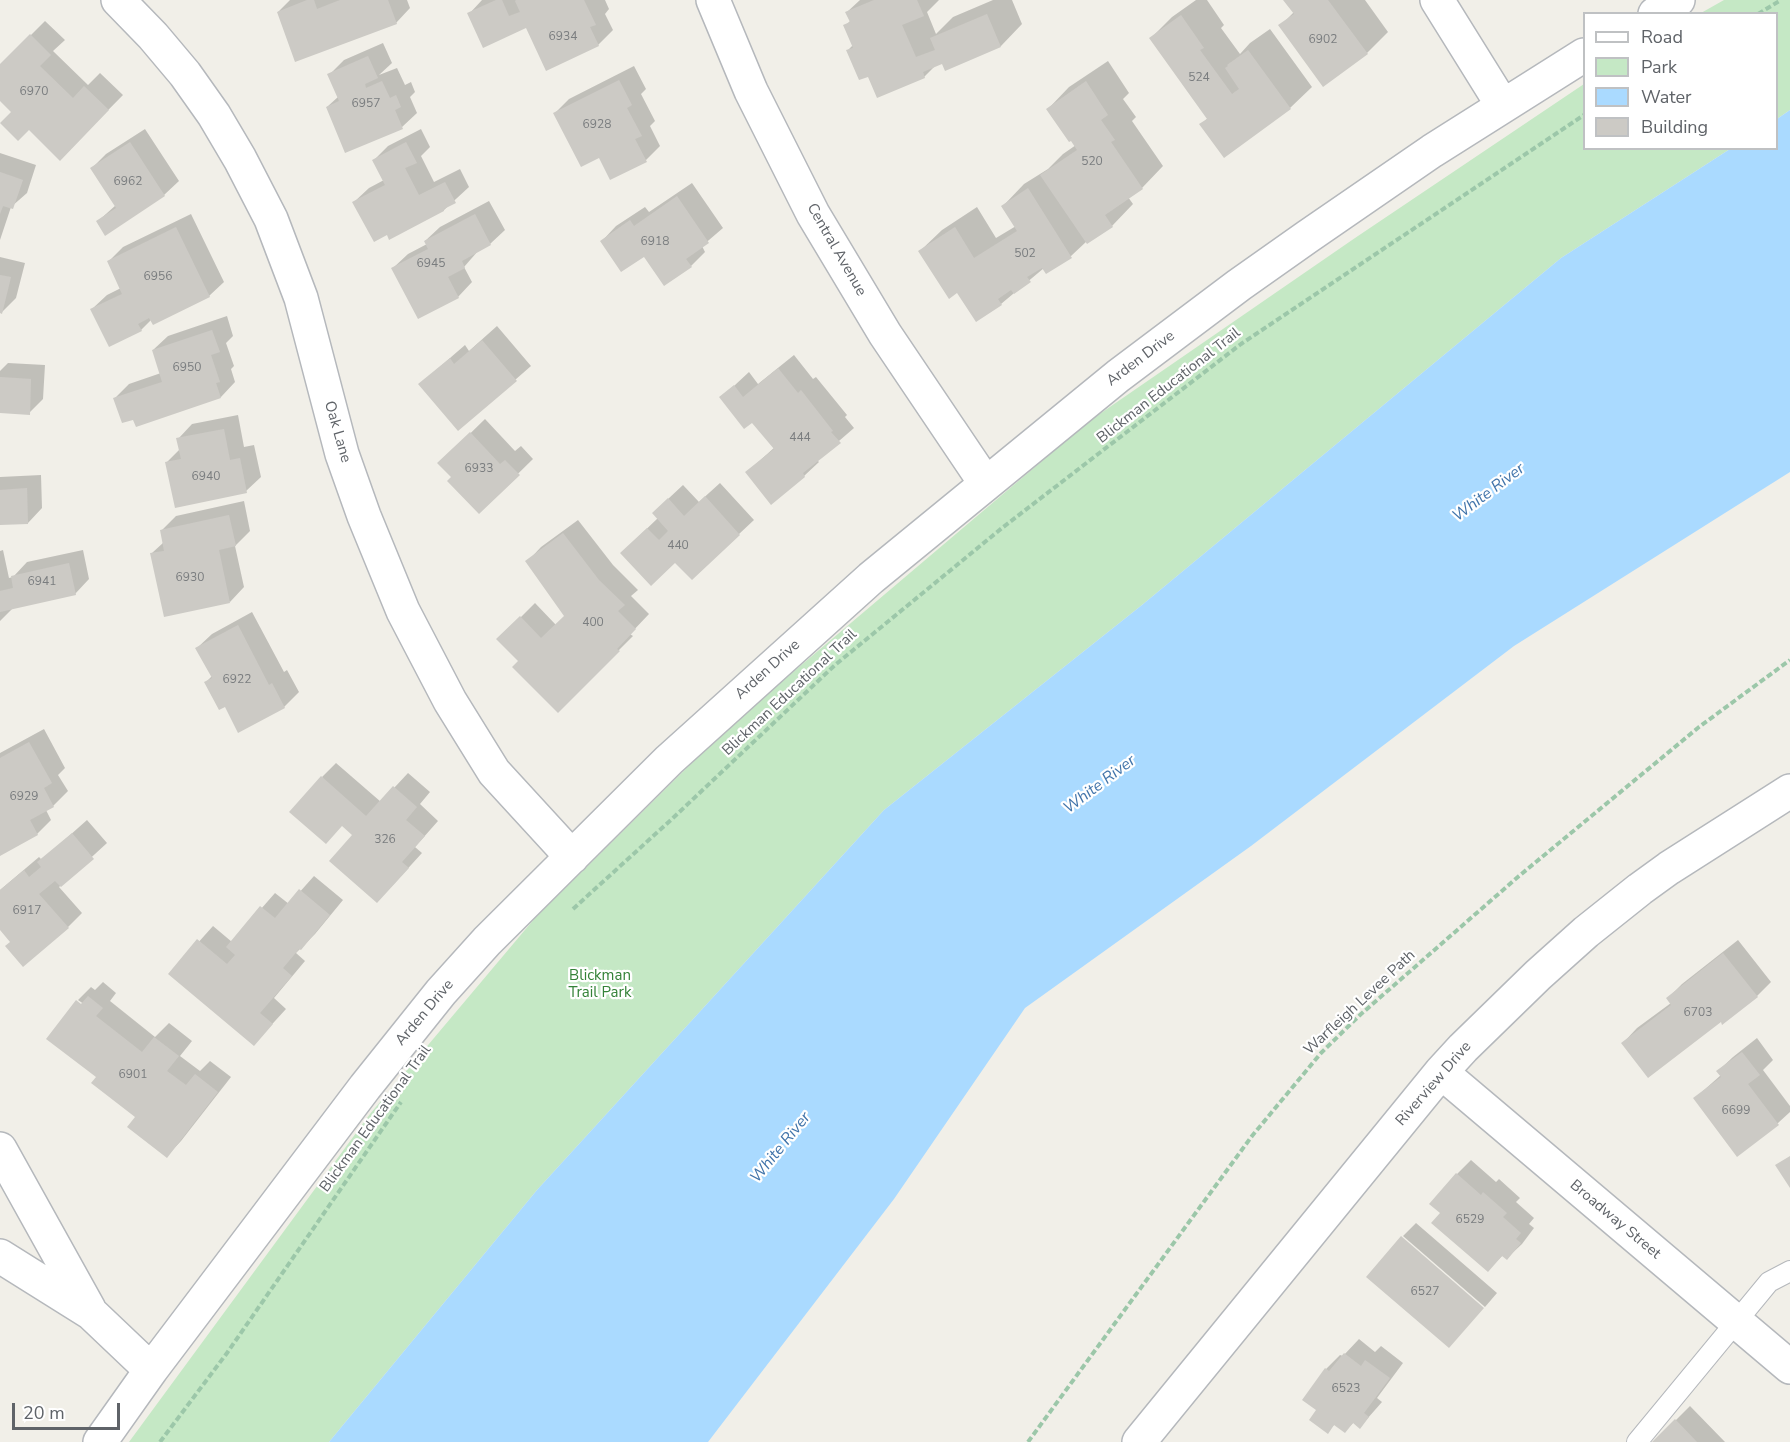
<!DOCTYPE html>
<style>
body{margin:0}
#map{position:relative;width:1790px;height:1442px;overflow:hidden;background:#f1efe8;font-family:"Nunito Sans",sans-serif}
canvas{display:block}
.legend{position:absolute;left:1583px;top:12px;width:195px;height:138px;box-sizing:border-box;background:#fff;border:2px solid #bfc1c3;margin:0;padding:8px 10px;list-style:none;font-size:18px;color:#5f6368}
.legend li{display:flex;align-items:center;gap:12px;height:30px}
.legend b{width:30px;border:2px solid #bfc1c3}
.scale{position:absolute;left:12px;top:1403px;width:108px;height:27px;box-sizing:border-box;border:3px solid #5f6368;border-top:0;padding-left:8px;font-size:18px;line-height:21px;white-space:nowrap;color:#5f6368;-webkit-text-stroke:4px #fff;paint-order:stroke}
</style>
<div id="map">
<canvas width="1790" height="1442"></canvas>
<ul class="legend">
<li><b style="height:8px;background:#fff"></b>Road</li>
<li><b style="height:16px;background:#c5e8c5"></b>Park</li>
<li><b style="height:16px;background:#aadaff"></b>Water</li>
<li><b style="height:16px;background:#cccac5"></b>Building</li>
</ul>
<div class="scale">20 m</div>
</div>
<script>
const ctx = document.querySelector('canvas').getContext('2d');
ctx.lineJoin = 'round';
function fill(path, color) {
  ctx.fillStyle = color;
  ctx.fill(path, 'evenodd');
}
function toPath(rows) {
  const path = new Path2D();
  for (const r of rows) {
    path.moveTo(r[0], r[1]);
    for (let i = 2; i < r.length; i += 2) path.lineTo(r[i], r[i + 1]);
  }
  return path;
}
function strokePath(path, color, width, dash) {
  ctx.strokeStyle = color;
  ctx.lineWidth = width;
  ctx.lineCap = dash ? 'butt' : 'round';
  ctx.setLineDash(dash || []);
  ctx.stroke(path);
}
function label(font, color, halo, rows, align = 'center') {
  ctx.font = font + ' "Nunito Sans",sans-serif';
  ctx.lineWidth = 4.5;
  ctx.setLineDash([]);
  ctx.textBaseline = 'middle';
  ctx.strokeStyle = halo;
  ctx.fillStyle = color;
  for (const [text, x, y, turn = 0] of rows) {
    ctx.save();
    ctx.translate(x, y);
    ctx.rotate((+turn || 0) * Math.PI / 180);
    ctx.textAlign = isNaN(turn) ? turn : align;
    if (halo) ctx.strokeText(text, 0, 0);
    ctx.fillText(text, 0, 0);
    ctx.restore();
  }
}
fill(toPath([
 [1724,0,1790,0,1790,110,1777,119,1776,14,1701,13],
 [1584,84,1584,148,1730,149,1561,258,1142,605,884,810,537,1190,329,1442,129,1442,370,1114,535,918,727,728,1088,422,1355,238]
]), '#c5e8c5');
fill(toPath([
 [1790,110,1790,472,1514,646,1251,846,1025,1008,894,1199,708,1442,329,1442,537,1190,884,810,1142,605,1561,258,1730,149,1776,148,1777,119]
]), '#aadaff');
fill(toPath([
 [290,0,407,0,410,8,396,23,278,12],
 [482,0,605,0,609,9,605,14,613,30,598,45,469,14],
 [860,0,939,0,927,12,936,34,953,17,993,0,1012,0,1022,24,1001,46,946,69,943,62,936,65,924,77,868,75,848,50,853,45,845,26,851,20,847,12],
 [1196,0,1207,0,1224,25,1221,28,1240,54,1250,43,1270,29,1312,87,1290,108,1224,156,1201,124,1208,118,1151,38,1172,17],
 [1285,0,1365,0,1388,32,1367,53,1280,26,1294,12],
 [45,21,65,40,53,51,88,85,100,73,123,95,60,159,0,99,0,66],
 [383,43,392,63,379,75,397,68,405,85,411,82,415,92,410,97,417,113,402,127,327,107,339,96,329,75,344,60],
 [1108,61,1129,93,1123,99,1136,117,1132,121,1163,166,1142,188,1128,197,1133,204,1112,226,1087,241,1071,256,1047,272,1044,268,1001,304,976,320,958,291,920,251,942,230,977,207,996,238,1016,226,1003,206,1024,184,1048,169,1063,154,1076,145,1048,109,1069,87],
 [634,66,646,89,641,94,655,121,650,126,660,146,646,160,600,156,555,113,569,99],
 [145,129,179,181,164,195,105,234,97,222,116,205,92,168,106,154],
 [421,129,430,147,421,156,434,182,460,169,469,187,444,210,387,233,354,202,369,188,384,180,373,161,388,146],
 [0,153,36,165,27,193,11,207,0,240],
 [692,183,723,228,702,246,705,252,691,266,602,241,616,226,645,207,649,212],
 [489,201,505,230,490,244,478,251,464,267,472,282,458,297,393,268,408,254,427,244,425,241,440,227],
 [191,214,224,282,209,296,152,319,141,330,92,309,107,295,121,288,109,261,123,247],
 [0,257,25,263,16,298,2,312,0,312],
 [227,316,233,336,226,343,234,366,231,369,235,382,221,397,136,425,134,418,115,398,129,384,161,373,153,350,168,336],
 [497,326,531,366,459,429,420,384,465,345,469,351],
 [794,355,813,379,816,377,847,415,845,417,854,428,817,460,819,462,804,476,747,472,775,447,753,421,721,398,749,372,758,384],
 [8,363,45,365,43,399,29,413,0,412,0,371],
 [238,415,244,447,254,445,261,477,246,491,167,462,180,449,178,439,192,424],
 [485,419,515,451,521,446,533,459,479,512,454,477,440,463],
 [41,475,42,508,28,523,0,524,0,477],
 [720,483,754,520,692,578,675,561,636,539,658,518,668,499,683,485,699,502],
 [244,501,250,531,235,546,244,587,230,602,152,553,164,542,161,531,176,516],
 [578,520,613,565,638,590,631,596,649,614,630,634,633,636,558,711,520,661,499,639,535,603,556,625,566,616,527,562,541,547],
 [3,550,9,578,13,577,27,562,83,550,89,579,75,594,14,607,0,621,0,551],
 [252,612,284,672,287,670,299,692,284,707,206,682,212,676,197,648,212,634],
 [44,729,65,768,58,775,68,791,53,806,46,810,51,820,37,834,0,854,0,753],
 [336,763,381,802,408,773,430,792,420,804,438,821,415,847,422,853,391,887,355,834,322,777],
 [87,820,107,843,59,887,82,913,68,927,12,942,0,928,0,890,39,857,42,860],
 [314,876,343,900,315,934,296,953,305,961,274,998,286,1009,254,1044,170,974,213,926,232,942,275,893,289,904],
 [1738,940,1771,982,1757,996,1721,1020,1623,1043,1637,1028,1671,1003,1668,998,1682,984],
 [103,982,116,993,110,1001,155,1037,169,1023,192,1041,180,1056,200,1071,210,1061,231,1077,181,1141,167,1156,137,1116,98,1077,88,1007,78,1000,91,987,95,990],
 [1757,1038,1773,1060,1763,1070,1790,1106,1790,1112,1778,1123,1737,1154,1695,1098,1721,1075,1718,1071,1733,1057],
 [1471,1160,1496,1182,1499,1179,1520,1198,1516,1202,1534,1218,1529,1224,1534,1228,1522,1244,1507,1258,1503,1255,1488,1270,1442,1213,1457,1174],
 [1416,1223,1497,1293,1485,1307,1403,1236],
 [1359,1339,1375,1352,1381,1346,1403,1363,1377,1398,1382,1402,1360,1427,1354,1422,1345,1431,1335,1424,1327,1432,1318,1410,1326,1369,1340,1355,1343,1356],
 [1690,1406,1725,1442,1654,1442]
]), '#0003');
fill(toPath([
 [307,0,314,0,317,9,340,0,388,0,397,24,295,62,277,12],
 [496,0,502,0,509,16,520,12,515,1,516,0,584,0,596,25,590,27,599,46,546,71,526,28,483,48,467,13],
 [874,0,917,0,924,16,902,25,916,57,935,50,930,38,987,14,1001,47,945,71,942,64,923,72,925,78,877,98,868,77,859,80,846,50,853,48,843,25,850,22,845,12],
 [1283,0,1328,0,1368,54,1323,87,1278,25,1294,14],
 [1181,15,1204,48,1200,50,1232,94,1239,89,1225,68,1228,66,1227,65,1248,50,1291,109,1224,158,1199,124,1207,119,1149,38],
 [30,34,51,55,40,66,73,98,84,86,109,110,60,161,29,130,18,141,0,123,11,112,0,101,0,64],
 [368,56,378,78,365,84,366,88,382,81,390,98,396,95,401,107,395,110,403,129,345,153,326,107,339,101,327,74],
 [619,80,632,105,627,108,642,136,635,139,647,162,610,180,599,158,581,167,553,113],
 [1086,81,1108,115,1101,120,1115,140,1111,142,1143,189,1105,215,1113,227,1087,244,1040,175,1077,150,1071,141,1069,142,1046,109],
 [130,142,165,196,105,236,96,221,116,208,90,168],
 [406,142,417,163,405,168,419,195,445,182,456,203,444,209,444,211,389,240,387,235,374,242,352,202,385,185,372,160],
 [0,172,23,180,13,209,3,206,0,214],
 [1028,188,1072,258,1046,274,1042,268,1027,277,1031,282,1014,294,1011,290,998,299,1002,305,976,322,957,293,949,299,918,251,955,227,974,258,1017,231,1001,206],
 [677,196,709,243,686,259,692,267,664,286,644,257,621,272,600,241,630,220,634,226],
 [475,214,491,245,462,261,465,268,448,277,459,298,418,319,391,268,428,249,424,241],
 [176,227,210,297,153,325,149,318,138,324,142,331,109,347,90,309,122,294,107,261],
 [0,275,11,277,2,314,0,313],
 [212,330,220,352,211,355,220,382,216,383,221,398,136,427,133,420,122,423,113,398,162,382,152,350],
 [482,340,517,381,458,431,418,384,450,358,454,364],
 [778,368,798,393,801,390,833,431,831,432,841,443,803,473,805,477,771,505,745,472,774,449,752,423,744,429,719,397,734,385,743,397],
 [0,377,31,379,30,415,0,413],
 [224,429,230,460,240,458,247,493,175,508,165,462,181,459,176,438],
 [470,432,500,464,505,460,520,475,479,514,447,481,451,477,437,463],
 [27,488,28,524,0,525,0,490],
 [705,496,740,535,692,580,675,563,651,586,620,553,647,528,659,540,668,531,652,513,668,498,684,516],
 [229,515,236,546,219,550,230,603,164,617,150,553,164,551,160,530],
 [563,533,599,580,625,605,618,611,636,629,617,649,620,651,558,713,512,667,518,661,496,639,520,616,541,638,564,616,525,561],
 [69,563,76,595,0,612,0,591,13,588,11,576],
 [238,625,269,685,272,683,285,708,238,733,225,707,219,710,204,682,212,678,195,648],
 [29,742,52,783,44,788,54,807,30,820,38,835,0,856,0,758],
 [321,776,366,816,393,786,417,807,406,820,425,836,402,862,409,868,377,903,329,861,352,835,342,826,326,844,289,812],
 [72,833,94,859,61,887,55,881,39,894,69,928,23,967,5,946,10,942,0,930,0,890,24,870,29,877,41,867,37,862],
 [299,889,330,915,301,950,299,949,283,968,292,976,260,1013,273,1024,254,1046,168,974,197,939,227,964,235,955,226,947,260,906,275,918],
 [1723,953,1758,997,1722,1025,1721,1022,1648,1078,1621,1043,1671,1005,1666,998],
 [88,996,103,1008,96,1016,142,1052,154,1037,179,1056,167,1071,186,1085,195,1074,218,1092,167,1158,127,1127,135,1117,91,1083,96,1077,46,1039,76,1000,81,1004],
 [1742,1052,1760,1075,1748,1084,1779,1125,1737,1157,1693,1098,1721,1077,1716,1071],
 [1790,1156,1790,1188,1775,1165],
 [1456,1173,1481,1195,1483,1192,1507,1213,1503,1217,1521,1233,1516,1239,1521,1243,1507,1260,1502,1256,1488,1272,1431,1223,1440,1213,1429,1204],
 [1401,1236,1484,1308,1449,1348,1366,1277],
 [1344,1353,1361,1366,1365,1360,1390,1378,1364,1413,1369,1417,1360,1429,1353,1423,1345,1433,1334,1425,1328,1434,1309,1420,1316,1410,1302,1400,1325,1368,1329,1371],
 [1675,1419,1697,1442,1652,1442]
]), '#cccac5');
const lane = toPath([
 [1637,1442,1769,1282,1790,1271]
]);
const street = toPath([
 [118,0,153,36,185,74,214,115,240,159,271,219,301,298,342,454,364,516,403,611,450,701,494,772,572,857],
 [713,0,751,91,813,214,885,334,986,484],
 [1437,0,1503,106],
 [1655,14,1678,0],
 [1441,1072,1790,1367],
 [0,1149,89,1309],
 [0,1256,91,1313,151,1370],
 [100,1442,151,1370,365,1087,441,992,487,941,669,760,871,578,1118,376,1239,285,1307,237,1432,151,1584,55],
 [1139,1442,1441,1072,1463,1048,1538,975,1586,932,1640,889,1669,868,1790,791]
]);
strokePath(lane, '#b5b8bc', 22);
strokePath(street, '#b5b8bc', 36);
strokePath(toPath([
 [1758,14,1781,0],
 [573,909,673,818,835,665,1002,528,1241,344,1584,115],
 [160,1442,227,1353,401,1102],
 [1028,1442,1252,1136,1321,1053,1360,1015,1519,876,1699,727,1790,660]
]), '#9cc7a9', 4, [6, 3]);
strokePath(lane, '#fff', 20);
strokePath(street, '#fff', 33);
label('12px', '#7a7d7f', null, [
 ["6934",563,37],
 ["6902",1323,40],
 ["524",1199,78],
 ["6970",34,92],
 ["6957",366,104],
 ["6928",597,125],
 ["520",1092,162],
 ["6962",128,182],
 ["6918",655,242],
 ["502",1025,254],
 ["6945",431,264],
 ["6956",158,277],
 ["6950",187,368],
 ["444",800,438],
 ["6933",479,469],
 ["6940",206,477],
 ["440",678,546],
 ["6930",190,578],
 ["6941",42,582],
 ["400",593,623],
 ["6922",237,680],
 ["6929",24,797],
 ["326",385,840],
 ["6917",27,911],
 ["6703",1698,1013],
 ["6901",133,1075],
 ["6699",1736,1111],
 ["6529",1470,1220],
 ["6527",1425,1292],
 ["6523",1346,1389]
]);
label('15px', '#5f6368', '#fff', [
 ["Central Avenue",836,250,60],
 ["Arden Drive",1141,359,-37],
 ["Blickman Educational Trail",1169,386,-38],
 ["Oak Lane",337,432,74],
 ["Arden Drive",768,670,-42],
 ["Blickman Educational Trail",790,693,-43],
 ["Warfleigh Levee Path",1360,1003,-43],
 ["Arden Drive",425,1013,-50],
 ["Riverview Drive",1434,1084,-49],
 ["Blickman Educational Trail",376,1119,-54],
 ["Broadway Street",1615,1220,40]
]);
label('15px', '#348238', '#fff', [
 ["Blickman",600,976],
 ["Trail Park",600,993]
]);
label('italic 16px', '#4174aa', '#fff', [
 ["White River",1489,493,-37],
 ["White River",1100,785,-37],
 ["White River",781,1148,-51]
]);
</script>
